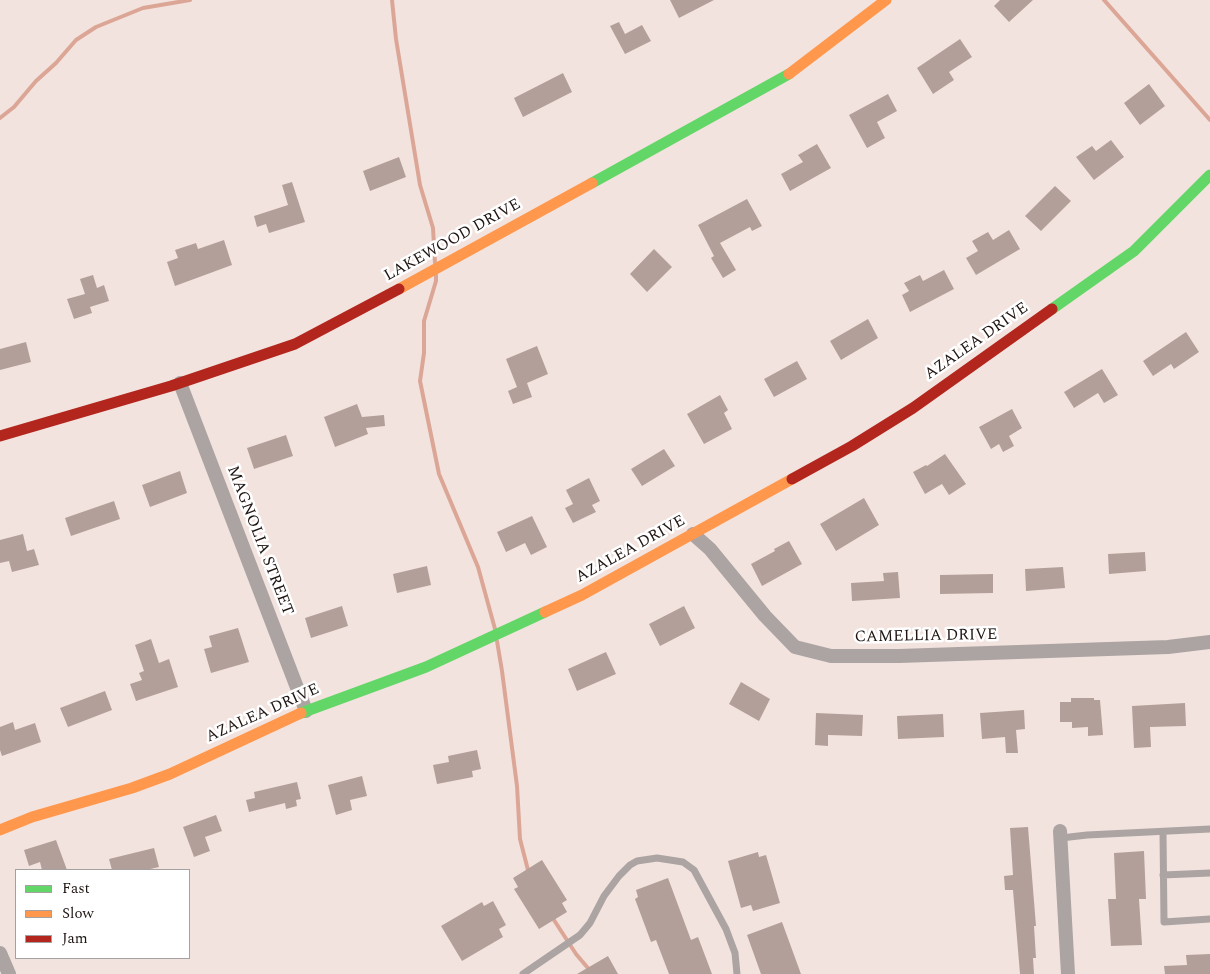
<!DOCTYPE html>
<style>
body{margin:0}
#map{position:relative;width:1210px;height:974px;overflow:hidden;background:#f3e3de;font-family:Spectral,serif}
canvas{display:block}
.legend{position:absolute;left:15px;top:869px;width:175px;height:90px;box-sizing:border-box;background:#fff;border:1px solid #a5a1a0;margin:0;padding:6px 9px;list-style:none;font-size:15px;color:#1e1411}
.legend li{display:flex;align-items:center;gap:10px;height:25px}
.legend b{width:25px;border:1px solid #a5a1a0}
</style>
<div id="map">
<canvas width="1210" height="974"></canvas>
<ul class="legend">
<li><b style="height:6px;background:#63d668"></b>Fast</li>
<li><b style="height:6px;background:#ff974d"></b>Slow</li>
<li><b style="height:6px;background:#b3261e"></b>Jam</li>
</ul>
</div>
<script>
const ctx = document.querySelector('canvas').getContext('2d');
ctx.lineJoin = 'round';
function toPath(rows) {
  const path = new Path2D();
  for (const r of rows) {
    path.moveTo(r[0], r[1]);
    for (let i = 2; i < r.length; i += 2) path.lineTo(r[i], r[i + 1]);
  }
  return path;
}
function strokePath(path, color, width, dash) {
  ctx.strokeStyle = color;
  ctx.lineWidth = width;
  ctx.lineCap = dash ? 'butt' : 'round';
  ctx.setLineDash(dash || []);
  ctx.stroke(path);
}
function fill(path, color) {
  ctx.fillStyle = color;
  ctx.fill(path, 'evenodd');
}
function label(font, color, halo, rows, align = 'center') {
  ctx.font = font + ' Spectral,serif';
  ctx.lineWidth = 5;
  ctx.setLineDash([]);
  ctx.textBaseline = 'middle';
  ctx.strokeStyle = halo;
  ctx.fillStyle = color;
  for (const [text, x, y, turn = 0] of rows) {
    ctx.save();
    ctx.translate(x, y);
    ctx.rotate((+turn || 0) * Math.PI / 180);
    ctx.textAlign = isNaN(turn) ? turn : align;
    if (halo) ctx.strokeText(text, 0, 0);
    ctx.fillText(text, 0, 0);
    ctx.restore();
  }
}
strokePath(toPath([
 [392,0,396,39,420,185,433,228,435,263],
 [1104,0,1210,120],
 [0,118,14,107,36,81,56,63,76,40,96,27,143,8,190,0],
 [436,275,436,281,424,321,424,353,420,381,439,474,478,567,495,629],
 [497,641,502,671,517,786,520,839,529,874],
 [552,917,576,954,593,974]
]), '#dca697', 4);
fill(toPath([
 [670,0,714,0,679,18],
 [1000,0,1033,0,1009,22,994,6],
 [619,22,625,34,642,25,651,41,625,54,610,26],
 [960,39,972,57,949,72,954,80,933,94,917,68],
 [563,73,572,92,523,117,514,98],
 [1149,84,1165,106,1140,125,1124,103],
 [888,94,897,111,877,122,885,138,867,148,849,115],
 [1111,140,1124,157,1094,180,1076,157,1092,146,1096,151],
 [817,144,831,168,790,191,781,174,803,162,798,155],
 [399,157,406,177,370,191,363,171],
 [292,182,305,222,269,233,266,224,257,227,254,216,288,205,282,185],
 [1055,186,1071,201,1041,231,1025,216],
 [747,199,762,226,752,231,750,227,720,243,736,270,723,278,711,258,714,256,698,225],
 [1009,230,1020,249,976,275,966,258,978,251,972,241,988,232,993,240],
 [224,240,232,265,175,286,167,262,178,258,175,250,196,243,198,249],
 [654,249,672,267,647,292,630,274],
 [944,270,954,289,910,312,902,295,909,291,904,283,920,275,923,281],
 [93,275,97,288,104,285,109,301,90,307,92,313,74,319,67,299,85,294,80,279],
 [868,319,878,338,841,360,830,341],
 [1186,332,1199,352,1174,369,1171,364,1153,376,1143,361],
 [26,342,31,362,0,370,0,349],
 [537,346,548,374,527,383,532,397,513,404,508,391,517,387,506,359],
 [797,361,807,379,774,397,764,379],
 [1102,369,1118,395,1104,403,1098,393,1074,408,1064,392],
 [720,395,728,410,724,413,732,429,704,444,687,414],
 [357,404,362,417,384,415,385,426,366,428,368,434,335,447,324,417],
 [1012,409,1022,428,1009,436,1014,446,1003,452,999,444,991,449,979,427],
 [286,435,293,456,254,469,247,448],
 [664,449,675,466,642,486,631,469],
 [945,454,966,484,949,495,942,484,925,494,913,472,926,465,927,466],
 [180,471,187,493,150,507,142,485],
 [589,478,600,501,592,505,596,512,573,523,565,508,573,504,566,490],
 [864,498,879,525,836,551,820,524],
 [114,501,120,519,71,536,65,518],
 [532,516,547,547,531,555,525,543,506,552,497,532],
 [23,534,27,551,34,549,39,565,12,572,9,561,0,563,0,540],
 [789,541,802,564,762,586,751,564,775,551,774,549],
 [1145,552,1146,571,1109,574,1108,554],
 [427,566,431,585,397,593,393,574],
 [1063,567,1065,588,1026,591,1025,569],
 [898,572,900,598,852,601,851,583,884,581,883,573],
 [993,574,993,593,940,594,940,575],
 [342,606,348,626,311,638,305,618],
 [684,606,695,628,660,646,649,624],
 [238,628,249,662,211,673,204,649,212,647,209,636],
 [151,639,159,663,169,659,178,687,136,701,130,684,142,680,139,673,144,671,135,645],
 [606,652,616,674,577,691,568,669],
 [741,682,770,699,759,721,729,704],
 [105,691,112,710,68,727,60,708],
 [1071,698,1094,698,1094,700,1100,700,1103,735,1088,736,1088,727,1072,728,1072,722,1060,722,1060,702,1071,702],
 [1185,703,1186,726,1150,727,1151,747,1134,748,1132,706],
 [1024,710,1025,729,1016,730,1018,753,1006,753,1005,737,982,739,980,713],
 [816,713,863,715,862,736,828,735,828,746,815,745],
 [943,714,944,737,898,739,897,716],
 [13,722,15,730,35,723,41,742,2,756,0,750,0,727],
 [477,750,481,769,472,771,473,777,437,784,433,765,449,762,448,756],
 [362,776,367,796,350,800,352,810,336,815,328,785],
 [297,782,301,799,296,800,297,806,286,809,285,803,249,812,246,800,255,798,254,792],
 [216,815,222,831,205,837,210,851,194,857,183,827],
 [1028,827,1036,926,1034,926,1036,958,1033,958,1034,974,1020,974,1013,890,1005,890,1004,876,1013,875,1010,828],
 [56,840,67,870,42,870,40,862,29,866,24,850],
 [154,848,159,867,146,870,112,870,109,859],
 [1144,851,1146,899,1139,899,1142,945,1111,946,1108,899,1116,899,1114,853],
 [758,852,759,857,766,855,780,903,753,911,751,905,741,908,728,861],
 [542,860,567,900,562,903,567,912,539,929,514,889,518,887,513,878],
 [668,878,691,940,698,937,712,974,669,974,656,940,651,942,635,899,638,897,636,890],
 [493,901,506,925,499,929,503,937,462,961,441,926,482,902,484,906],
 [782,922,801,974,761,974,747,935],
 [1210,954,1210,974,1165,974,1164,966,1187,965,1186,955],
 [608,956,618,974,577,974]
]), '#b39f9a');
strokePath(toPath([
 [1163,832,1164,922,1210,919],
 [1061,838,1087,835,1210,829],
 [1163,875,1210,873],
 [523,974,580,935,590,923,604,896,619,876,630,865,637,861,657,858,683,862,694,870,726,929,735,953,737,974]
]), '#aca4a2', 7);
strokePath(toPath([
 [180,383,306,711],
 [693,534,710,549,765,616,795,647,831,656,899,656,1168,647,1210,642],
 [1060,831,1068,974],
 [0,953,9,974]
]), '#aca4a2', 14);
strokePath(toPath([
 [592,183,789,74],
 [1052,309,1134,251,1210,175],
 [301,713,426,667,545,612]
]), '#63d668', 11);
strokePath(toPath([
 [789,74,886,0],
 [399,289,592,183],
 [545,612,582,595,792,479],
 [0,830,32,817,132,788,170,774,301,713]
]), '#ff974d', 11);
strokePath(toPath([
 [0,436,171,386,295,344,399,289],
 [792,479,852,446,913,408,1052,309]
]), '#b3261e', 11);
label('16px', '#1e1411', '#fff', [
 ["LAKEWOOD DRIVE",453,241,-29],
 ["AZALEA DRIVE",977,342,-35],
 ["MAGNOLIA STREET",259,541,69],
 ["AZALEA DRIVE",631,550,-29],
 ["CAMELLIA DRIVE",926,637,-1],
 ["AZALEA DRIVE",263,714,-24]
]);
</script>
